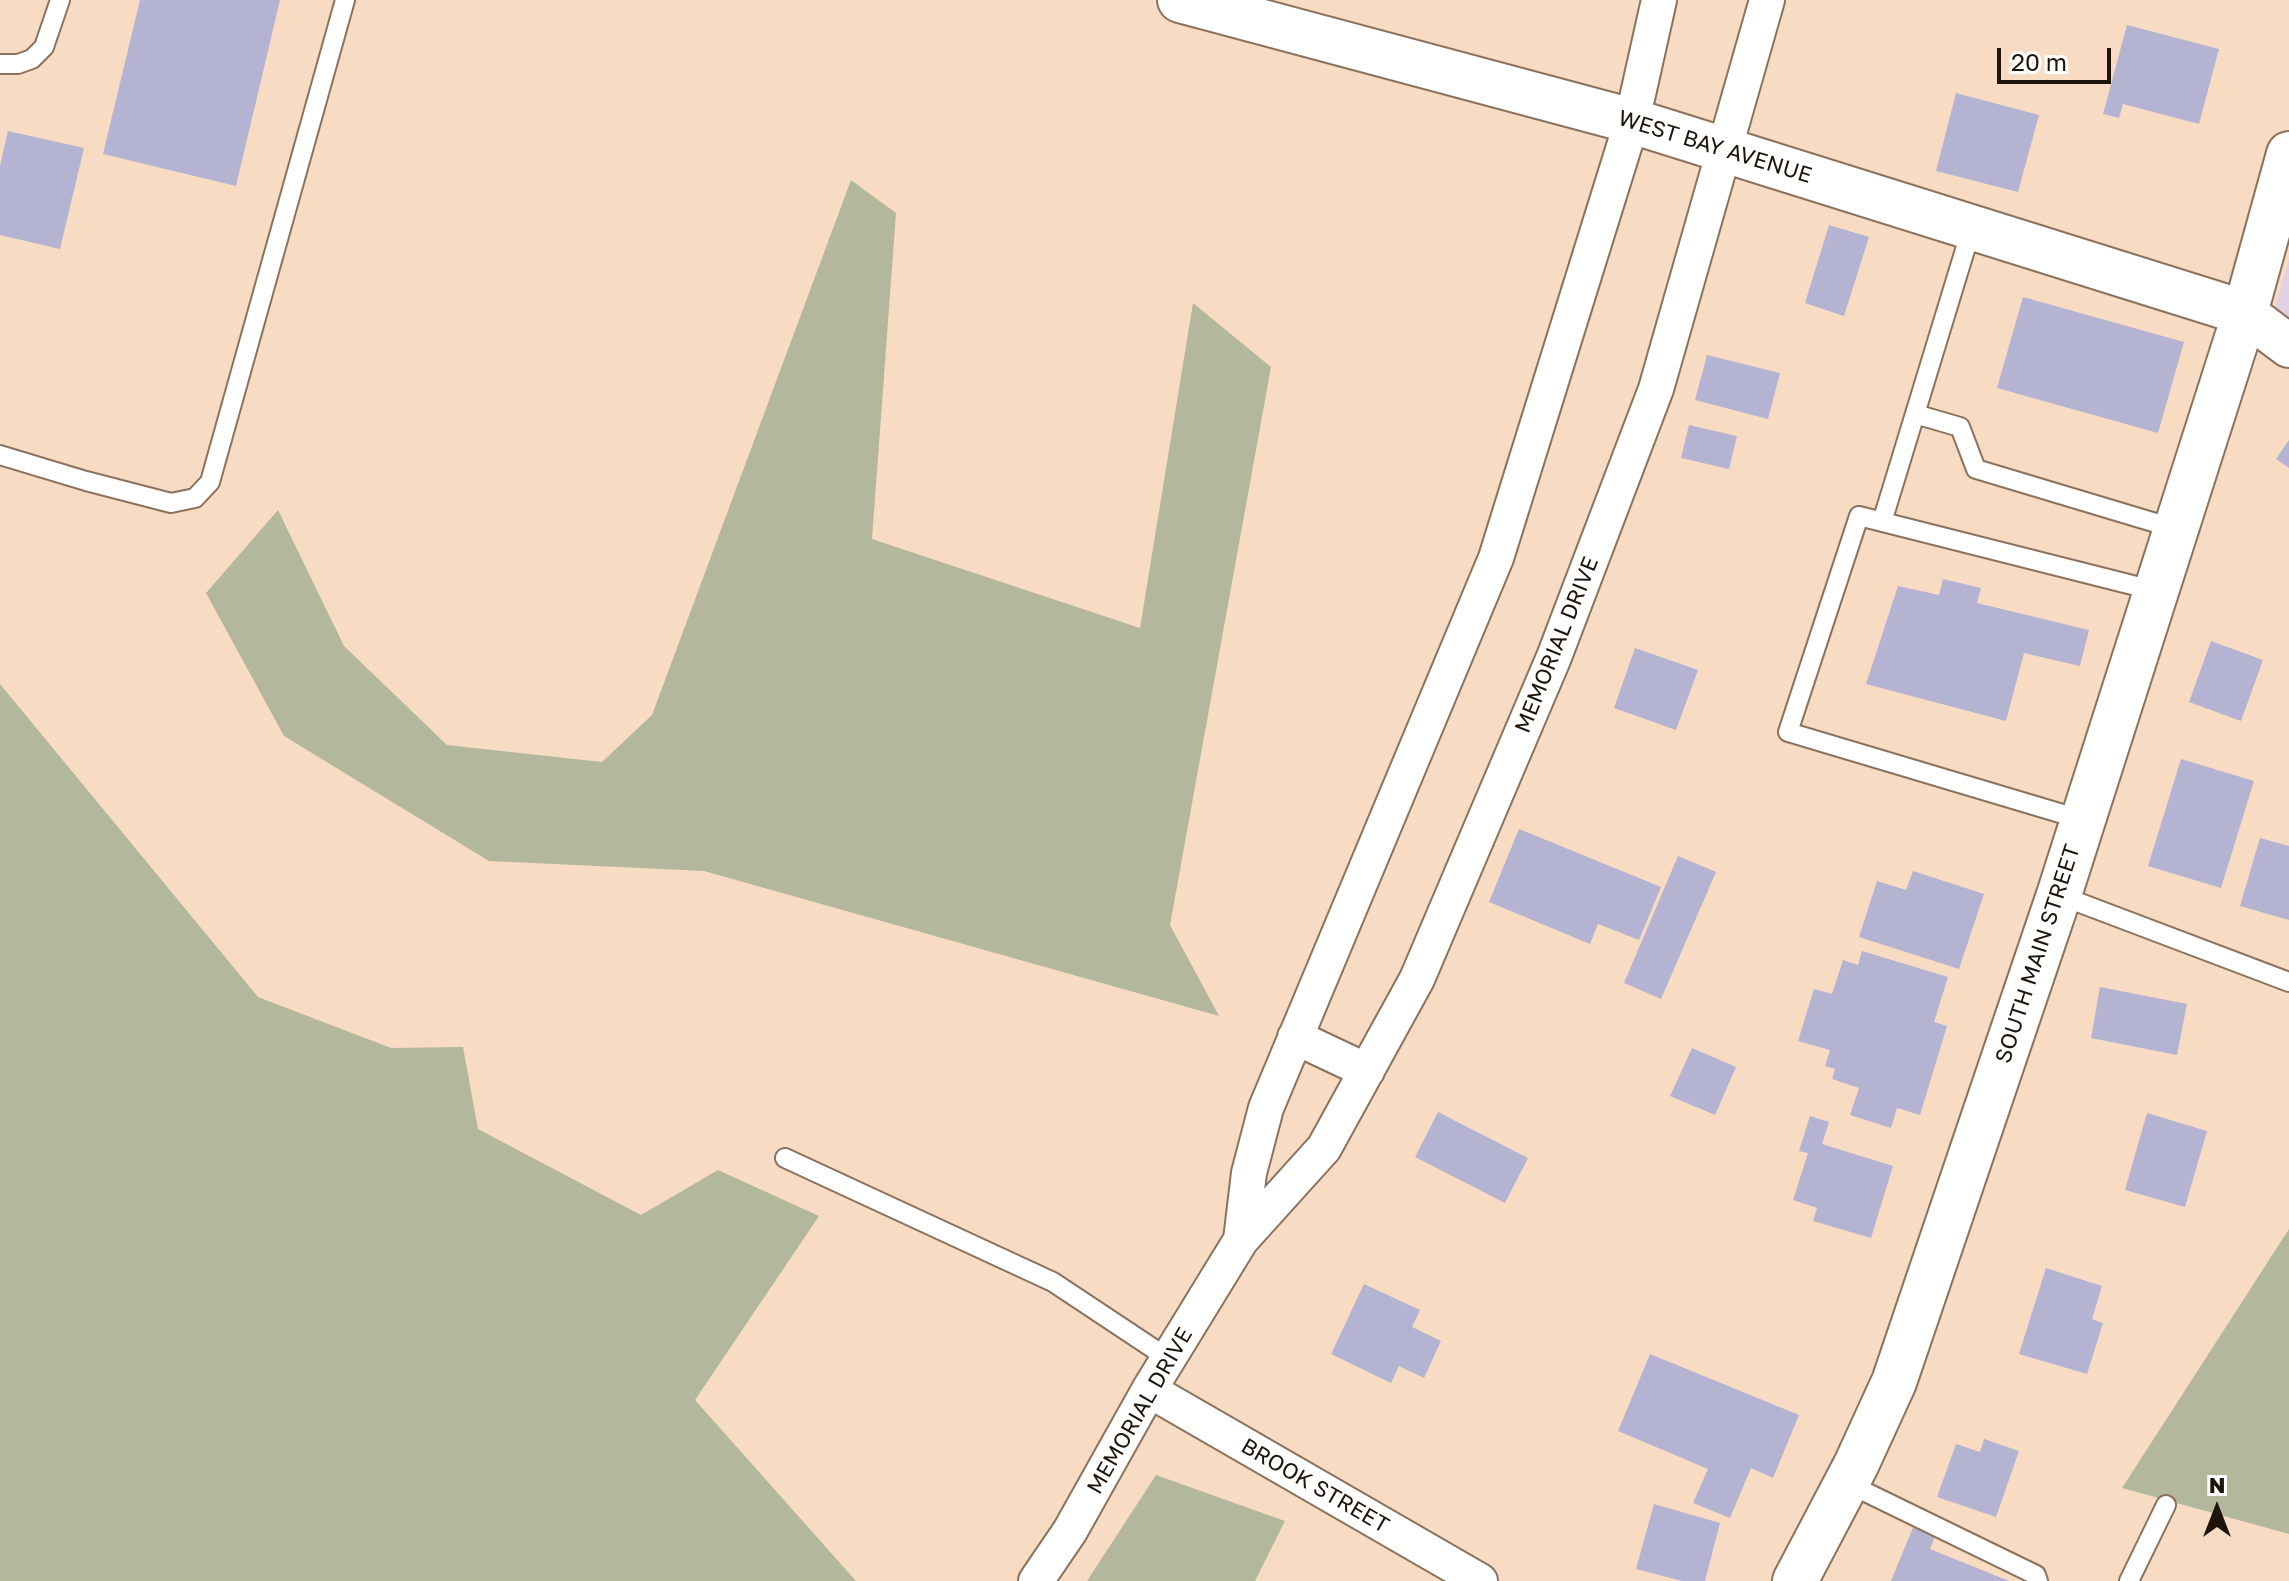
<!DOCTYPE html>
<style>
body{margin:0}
#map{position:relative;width:2289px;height:1581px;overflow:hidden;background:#f8dbc3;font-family:"Golos Text",sans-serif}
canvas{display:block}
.north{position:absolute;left:2177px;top:1469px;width:80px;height:80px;-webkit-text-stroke:6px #fff;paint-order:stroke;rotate:0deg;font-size:22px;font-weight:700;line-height:32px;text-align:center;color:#1d140b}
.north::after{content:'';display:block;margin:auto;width:28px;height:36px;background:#1d140b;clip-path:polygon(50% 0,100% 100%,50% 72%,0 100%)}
.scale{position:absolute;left:1997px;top:48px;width:114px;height:36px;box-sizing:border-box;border:4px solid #1d140b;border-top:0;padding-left:10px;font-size:24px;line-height:28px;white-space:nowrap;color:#1d140b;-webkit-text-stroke:6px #fff;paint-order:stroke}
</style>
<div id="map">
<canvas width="2289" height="1581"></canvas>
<div class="north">N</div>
<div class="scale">20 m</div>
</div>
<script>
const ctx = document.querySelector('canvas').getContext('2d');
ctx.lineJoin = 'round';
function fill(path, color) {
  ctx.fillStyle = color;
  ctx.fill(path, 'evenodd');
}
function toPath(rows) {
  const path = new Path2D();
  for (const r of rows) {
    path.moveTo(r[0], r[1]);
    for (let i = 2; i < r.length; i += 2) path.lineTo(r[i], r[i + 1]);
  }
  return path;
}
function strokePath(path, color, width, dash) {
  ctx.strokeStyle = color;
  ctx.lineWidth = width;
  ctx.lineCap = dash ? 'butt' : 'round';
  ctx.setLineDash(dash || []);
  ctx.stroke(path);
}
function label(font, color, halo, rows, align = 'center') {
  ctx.font = font + ' "Golos Text",sans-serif';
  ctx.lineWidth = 8;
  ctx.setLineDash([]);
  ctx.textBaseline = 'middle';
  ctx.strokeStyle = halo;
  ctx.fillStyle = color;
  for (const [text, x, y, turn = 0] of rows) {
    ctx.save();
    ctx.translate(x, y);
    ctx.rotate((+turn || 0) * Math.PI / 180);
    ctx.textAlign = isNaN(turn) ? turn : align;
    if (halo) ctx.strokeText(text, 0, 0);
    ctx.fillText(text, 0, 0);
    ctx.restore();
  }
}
fill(toPath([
 [2289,259,2289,325,2273,313]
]), '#e1d1e3');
fill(toPath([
 [851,180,896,213,872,539,1140,628,1193,303,1271,367,1170,925,1219,1016,704,871,489,861,284,736,206,593,278,510,344,646,447,745,602,762,652,715],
 [0,684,258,997,391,1048,463,1047,478,1129,641,1215,718,1170,819,1216,695,1400,856,1581,0,1581],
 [2289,1229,2289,1534,2122,1488],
 [1156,1475,1285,1521,1255,1581,1087,1581]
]), '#b3b89d');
fill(toPath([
 [140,0,280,0,236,186,103,154],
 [2127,25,2219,49,2199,124,2123,104,2119,118,2103,114],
 [1956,93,2039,115,2018,192,1936,171],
 [8,131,84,148,60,249,0,235,0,166],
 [1829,225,1869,237,1844,316,1805,303],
 [2023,297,2184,342,2158,433,1997,388],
 [1707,355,1780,373,1768,419,1695,400],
 [1689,425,1737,436,1729,469,1681,458],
 [2289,440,2289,468,2276,459],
 [1943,579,1981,588,1977,603,2089,630,2080,666,2024,653,2006,721,1866,684,1898,586,1939,595],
 [2211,641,2263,660,2241,721,2189,702],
 [1635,648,1698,670,1676,730,1614,708],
 [2181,759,2254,781,2221,888,2148,866],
 [1519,829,1661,887,1639,940,1598,924,1590,944,1489,902],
 [2260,838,2289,846,2289,920,2240,906],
 [1678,856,1716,872,1661,999,1624,983],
 [1913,871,1984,894,1959,969,1859,937,1877,881,1906,890],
 [1862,951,1948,977,1934,1022,1947,1026,1920,1115,1897,1108,1891,1128,1850,1115,1859,1088,1832,1079,1835,1069,1825,1066,1830,1050,1798,1041,1814,989,1832,994,1843,960,1858,965],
 [2100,987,2187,1004,2177,1055,2091,1038],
 [1692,1048,1736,1067,1715,1115,1670,1096],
 [1438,1112,1528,1158,1505,1203,1415,1157],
 [2147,1113,2207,1131,2185,1207,2125,1190],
 [1810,1116,1829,1122,1822,1144,1893,1166,1871,1238,1813,1221,1817,1208,1793,1200,1808,1153,1799,1151],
 [2046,1268,2102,1286,2092,1319,2103,1323,2087,1374,2019,1354],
 [1364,1284,1420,1310,1412,1327,1441,1341,1424,1378,1399,1366,1391,1383,1331,1354],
 [1650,1354,1799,1415,1773,1478,1751,1468,1730,1518,1693,1503,1708,1469,1618,1431],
 [1984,1439,2019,1451,1996,1517,1937,1497,1956,1444,1980,1452],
 [1654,1504,1720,1523,1705,1581,1682,1581,1636,1569],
 [1914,1525,1936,1534,1930,1549,2009,1581,1891,1581]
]), '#b4b3d2');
const service = toPath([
 [0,64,18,64,32,59,44,47,60,0],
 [1915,414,1960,427,1976,469,2176,529],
 [0,455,86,481,171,503,195,498,210,482,345,0],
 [1882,522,1972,227],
 [2083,820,1788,732,1859,516,2156,591],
 [2059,895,2289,982],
 [785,1158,1053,1282,1169,1359],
 [1847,1483,2036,1575,2038,1581],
 [2129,1581,2166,1505]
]);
const minor = toPath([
 [1659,0,1632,121,1496,558,1266,1108,1249,1173,1241,1240,1324,1148,1417,979,1554,657,1656,389,1767,0],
 [1295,1037,1367,1071],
 [1149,1390,1480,1581],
 [1036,1581,1070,1531,1149,1390,1241,1240]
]);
const tertiary = toPath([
 [2245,313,2289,346]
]);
const primary = toPath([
 [1180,0,1632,121,2245,313]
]);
const trunk = toPath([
 [1795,1581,1856,1465,1894,1382,2059,895,2245,313,2289,154]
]);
strokePath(service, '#8b725d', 22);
strokePath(minor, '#8b725d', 38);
strokePath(tertiary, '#8b725d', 46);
strokePath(primary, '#8b725d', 48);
strokePath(trunk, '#8b725d', 48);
strokePath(service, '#fff', 18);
strokePath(minor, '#fff', 34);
strokePath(tertiary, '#fff', 42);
strokePath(primary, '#fff', 44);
strokePath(trunk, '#fff', 44);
label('22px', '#1d140b', '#fff', [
 ["WEST BAY AVENUE",1715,147,17],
 ["MEMORIAL DRIVE",1557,645,-68],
 ["SOUTH MAIN STREET",2038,954,-72],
 ["MEMORIAL DRIVE",1140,1411,-60],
 ["BROOK STREET",1315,1486,30]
]);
</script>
